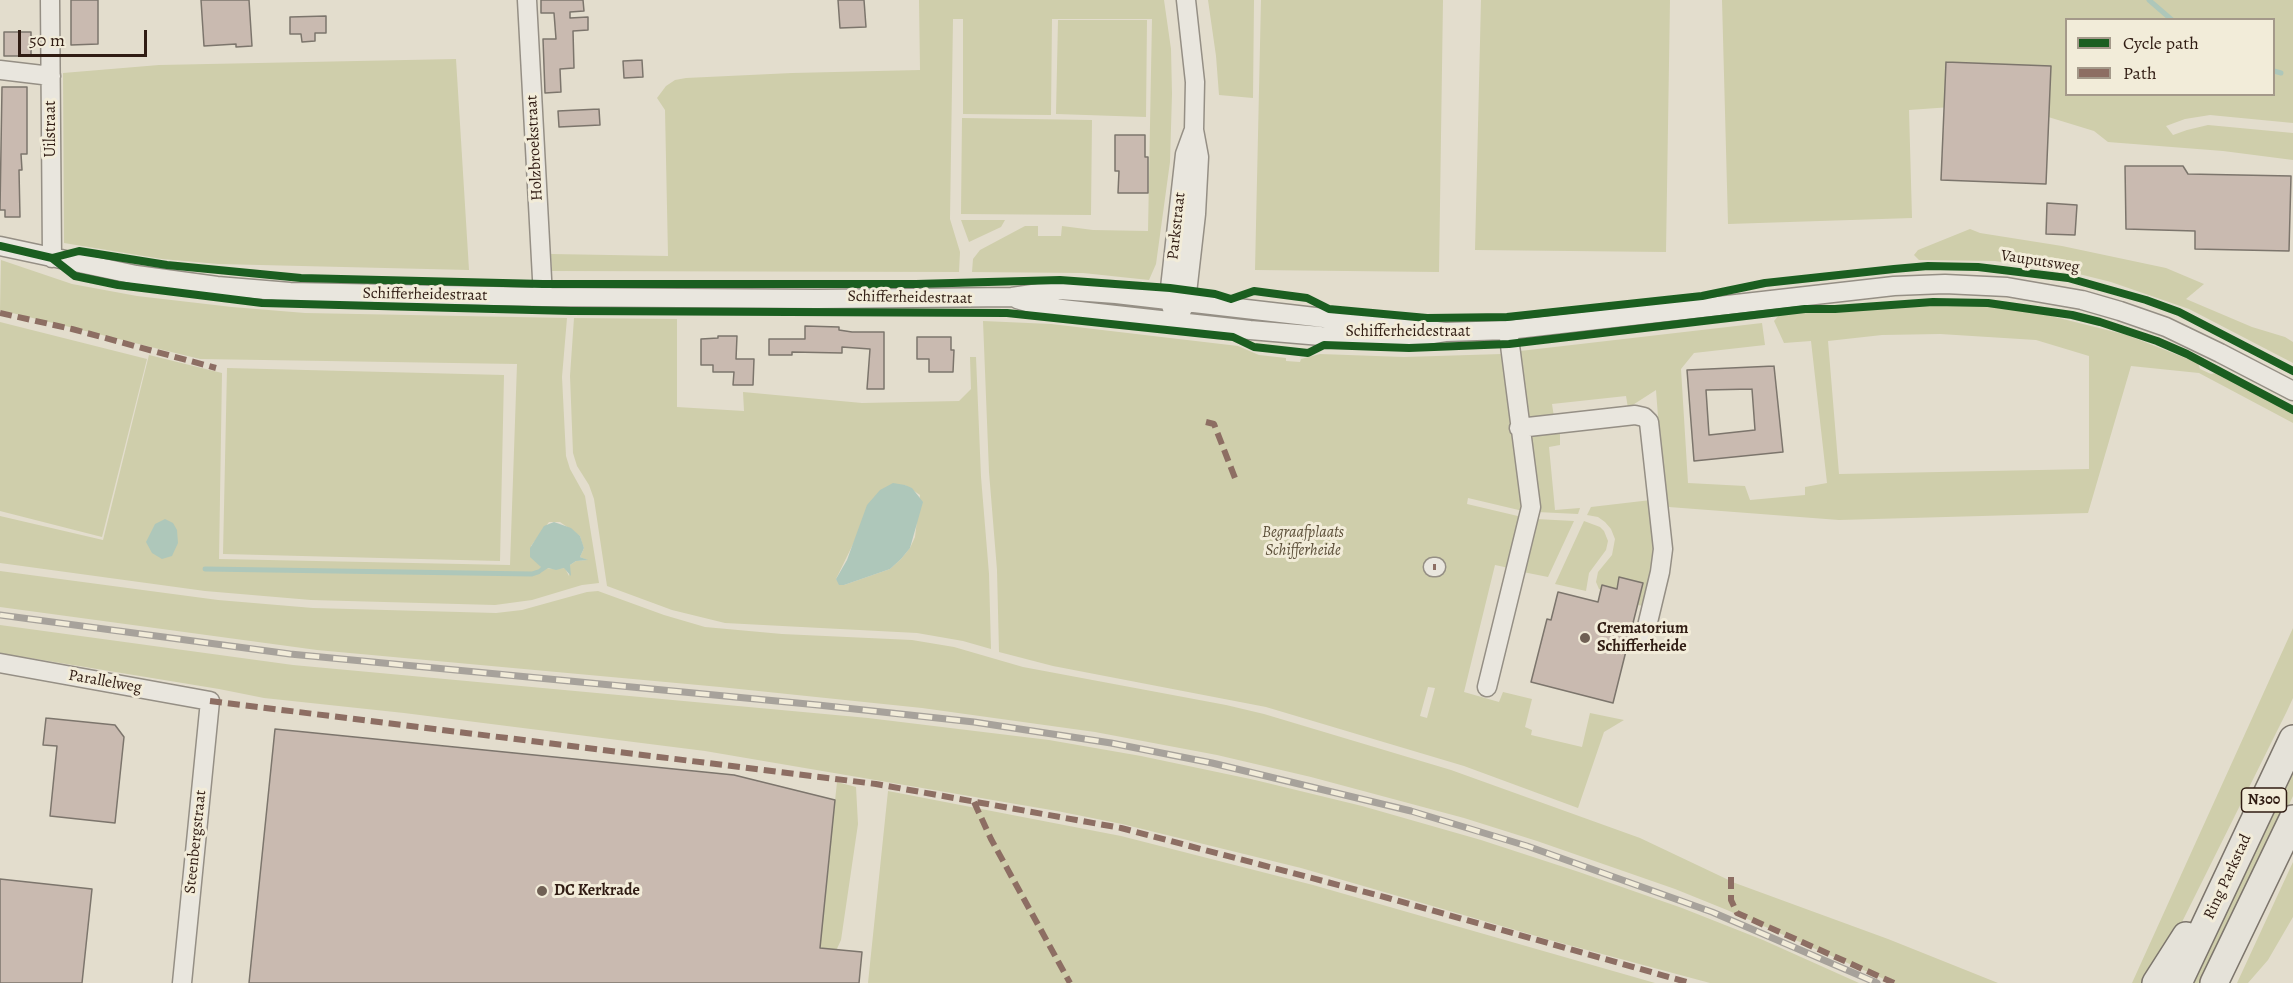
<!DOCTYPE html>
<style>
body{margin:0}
#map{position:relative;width:2293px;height:983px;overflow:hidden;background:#e3ddcd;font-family:Alegreya,serif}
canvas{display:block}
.legend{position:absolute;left:2065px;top:18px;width:210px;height:78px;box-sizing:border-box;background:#f2ecd9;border:2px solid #a4998a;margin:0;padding:8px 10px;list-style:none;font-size:18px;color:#301c13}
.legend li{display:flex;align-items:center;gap:12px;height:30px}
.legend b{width:30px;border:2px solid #a4998a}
.scale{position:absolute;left:18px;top:30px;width:129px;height:27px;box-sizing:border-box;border:3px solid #301c13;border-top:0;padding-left:8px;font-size:18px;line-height:21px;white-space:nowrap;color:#301c13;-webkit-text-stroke:4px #f2ecd9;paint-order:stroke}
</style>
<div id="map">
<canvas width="2293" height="983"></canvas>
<ul class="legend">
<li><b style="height:8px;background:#1b5e20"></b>Cycle path</li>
<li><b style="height:8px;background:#8d6e63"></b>Path</li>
</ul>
<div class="scale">50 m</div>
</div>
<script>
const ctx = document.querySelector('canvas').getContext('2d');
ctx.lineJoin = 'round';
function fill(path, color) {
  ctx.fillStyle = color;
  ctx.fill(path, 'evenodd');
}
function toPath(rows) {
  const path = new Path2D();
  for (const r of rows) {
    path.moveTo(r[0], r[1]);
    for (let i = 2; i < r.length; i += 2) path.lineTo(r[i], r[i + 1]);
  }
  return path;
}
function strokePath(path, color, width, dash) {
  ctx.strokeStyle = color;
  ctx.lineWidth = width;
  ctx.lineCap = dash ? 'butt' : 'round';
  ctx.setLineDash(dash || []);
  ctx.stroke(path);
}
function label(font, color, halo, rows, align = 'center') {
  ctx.font = font + ' Alegreya,serif';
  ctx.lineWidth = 6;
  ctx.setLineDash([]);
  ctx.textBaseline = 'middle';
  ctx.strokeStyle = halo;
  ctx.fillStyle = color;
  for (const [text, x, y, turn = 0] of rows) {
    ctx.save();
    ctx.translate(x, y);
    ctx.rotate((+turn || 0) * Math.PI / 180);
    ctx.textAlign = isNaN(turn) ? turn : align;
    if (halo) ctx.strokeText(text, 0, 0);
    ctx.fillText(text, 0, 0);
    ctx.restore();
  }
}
fill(toPath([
 [919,0,1164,0,1171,49,1172,94,1170,162,1156,264,1149,280,1083,273,972,272,973,259,980,250,1025,226,1038,226,1038,236,1061,236,1062,226,1093,230,1148,231,1152,19,1052,19,1051,115,963,114,963,19,953,19,950,219,960,252,959,272,552,271,551,254,668,256,665,110,657,98,666,86,675,80,686,78,792,73,920,70],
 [1208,0,1254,0,1253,98,1219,95,1216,56],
 [1261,0,1443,0,1439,272,1255,270],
 [1481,0,1670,0,1666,252,1475,250],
 [1722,0,2293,0,2293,123,2210,115,2185,119,2166,126,2173,135,2187,130,2208,125,2293,133,2293,160,2223,151,2108,142,2094,131,2045,116,1951,107,1909,110,1912,218,1728,224],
 [2066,20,2274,20,2274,94,2066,94],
 [1058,20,1147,20,1146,117,1056,114],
 [456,59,469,270,218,264,162,259,64,243,63,73,159,65],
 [962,118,1092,120,1091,215,961,214],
 [961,220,1005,220,1001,227,969,242],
 [1970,229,1980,233,2062,246,2166,268,2204,284,2186,299,2252,327,2285,337,2293,342,2293,363,2189,309,2111,282,2075,273,1995,261,1919,260,1914,255,1918,250],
 [1,260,72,284,137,296,232,307,305,313,567,318,562,377,566,456,570,469,585,496,599,583,582,585,532,600,495,605,311,600,205,591,0,563,0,516,103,540,149,355,222,373,219,559,510,565,517,364,200,359,0,310],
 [549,522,560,522,580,536,582,543,584,548,580,557,587,560,576,561,570,565,569,576,565,568,552,569,541,567,531,546],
 [1926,305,1980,305,2031,311,2127,335,2198,363,2200,369,2211,374,2216,373,2293,414,2293,423,2199,373,2131,366,2088,513,1839,520,1669,507,1665,510,1656,390,1628,408,1626,396,1552,404,1554,417,1529,418,1518,354,1520,351,1762,323,1765,345,1694,353,1681,369,1688,483,1745,486,1750,500,1805,495,1805,487,1827,483,1811,341,1784,343,1774,321,1779,315,1813,311,1837,312],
 [1940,334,2036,340,2089,356,2089,469,1839,474,1828,341,1882,335],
 [574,318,677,319,677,407,744,411,743,392,862,403,959,401,971,389,970,357,976,357,981,477,989,574,991,649,963,641,917,633,725,623,672,610,607,586,594,499,589,485,577,466,573,453,570,376],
 [905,485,920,495,915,537,910,548,901,559,890,569,844,585,836,579,857,536],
 [983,321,1051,324,1238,346,1259,355,1286,358,1286,361,1300,362,1301,359,1320,354,1404,357,1502,354,1523,511,1468,498,1467,504,1522,517,1509,568,1495,565,1464,692,1499,702,1503,692,1532,699,1525,727,1532,730,1531,735,1582,747,1590,713,1624,720,1604,732,1578,808,1464,766,1266,707,1053,666,999,652,997,570,989,472],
 [1428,687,1435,688,1427,718,1420,716],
 [0,322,147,359,102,537,0,511],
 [227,368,504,375,500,561,223,554],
 [1557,432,1560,434,1560,445,1549,447,1555,510,1580,508,1578,514,1537,512,1529,438,1532,435],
 [1651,500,1656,556,1643,606,1638,605,1643,583,1619,577,1620,579,1618,589,1602,585,1601,590,1599,589,1596,582,1598,572,1612,555,1615,539,1611,529,1605,522,1598,517,1587,515,1591,507],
 [1536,519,1574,521,1548,577,1523,572],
 [1584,521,1600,527,1604,531,1608,541,1606,550,1589,573,1586,591,1555,584],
 [0,571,218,600,313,608,496,613,522,610,587,592,598,591,664,615,705,627,782,634,912,640,954,647,1023,667,1226,705,1264,714,1451,770,1640,838,1735,883,1888,939,1998,983,1893,983,1727,910,1675,889,1537,841,1464,818,1311,777,1217,755,1095,732,922,708,720,687,317,650,0,607],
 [0,625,293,665,868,718,1049,740,1141,756,1255,780,1362,806,1481,840,1579,872,1682,908,1763,940,1859,983,1710,983,1550,940,1301,868,1122,824,1057,811,705,751,404,713,264,698,219,689,24,657,23,659,0,654],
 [2293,628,2293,698,2287,711,2182,922,2147,983,2132,983],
 [2293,763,2293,796,2205,983,2187,983],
 [837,782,856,787,858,824,841,940,828,968,816,983],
 [888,791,1121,836,1313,885,1655,983,868,983],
 [2293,862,2293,917,2268,960,2248,983,2237,983]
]), '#cfceab');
fill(toPath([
 [893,483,905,485,912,488,923,502,910,548,901,559,890,569,844,585,839,585,836,579,847,560,867,505,880,490],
 [165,519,173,523,177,530,178,543,172,556,162,559,152,553,146,542,155,524],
 [554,522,571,528,580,536,584,548,580,557,588,560,576,561,570,565,571,576,564,568,556,570,548,568,539,574,537,571,541,567,530,557,530,548,544,526]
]), '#aec7ba');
strokePath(toPath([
 [2149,0,2172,20],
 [2274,71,2281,73],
 [205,569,532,574,538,572]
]), '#aec7ba', 5);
const building = toPath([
 [71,0,98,0,98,44,71,45,71,0],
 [201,0,249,0,252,46,236,47,236,44,204,46,201,0],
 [541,0,583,0,584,11,570,12,570,18,588,17,588,30,573,31,574,68,560,69,561,92,545,93,543,39,556,39,554,13,541,13,541,0],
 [838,0,864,0,866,27,840,28,838,0],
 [326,16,326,33,315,33,315,41,302,42,301,34,290,34,290,17,326,16],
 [4,32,31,32,31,56,4,56,4,32],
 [642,60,643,77,624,78,623,61,642,60],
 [1946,62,2051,66,2046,184,1941,180,1946,62],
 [2,87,27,87,27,154,21,154,22,170,19,170,20,217,5,217,5,210,0,210,2,87],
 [599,109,600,125,559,127,558,111,599,109],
 [1115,135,1145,135,1145,157,1148,157,1148,193,1118,193,1119,171,1115,171,1115,135],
 [2125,166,2183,166,2188,174,2291,176,2289,251,2195,249,2195,231,2126,229,2125,166],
 [2047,203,2077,205,2075,235,2046,234,2047,203],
 [805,326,839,327,839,330,852,332,884,332,884,389,867,389,870,349,842,347,842,353,792,352,792,355,769,355,769,339,805,339,805,326],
 [718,336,737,336,736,359,754,359,753,385,733,385,734,372,713,372,713,365,701,365,701,339,718,338,718,336],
 [917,337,951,337,951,350,954,350,953,372,929,372,929,359,917,359,917,337],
 [1774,366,1783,452,1694,461,1687,370,1774,366],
 [1752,389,1755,430,1709,435,1706,390,1752,389],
 [1619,577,1643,583,1613,703,1531,682,1547,619,1551,620,1558,592,1598,602,1602,585,1617,589,1619,577],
 [46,718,115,725,124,737,115,823,50,816,57,746,43,745,46,718],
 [275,729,734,775,835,800,820,948,862,952,859,983,249,983,275,729],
 [0,879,92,889,82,983,0,983,0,879]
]);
fill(building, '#c9bab0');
strokePath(building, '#7c756c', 1.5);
const minor = toPath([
 [50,0,52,258],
 [527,0,543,297],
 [0,70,51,76],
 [0,246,136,275,217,286,290,292,543,297,817,299,1012,297,1060,290,1116,294,1445,332],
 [1017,299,1044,307,1250,330,1321,336,1402,339,1445,332,1508,330,1894,286,1945,284,2007,287,2082,300,2120,311,2166,327,2220,353,2293,391],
 [1173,311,1169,300,1170,288,1185,154,1193,132],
 [1181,312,1186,302,1196,214,1199,157,1194,130,1195,82,1186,0],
 [1519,428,1635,415,1644,417,1649,422,1663,549,1660,572,1643,643],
 [1433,567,1436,567],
 [0,663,210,701,182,983],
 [1487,687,1531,507,1508,330]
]);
const highway = toPath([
 [2156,983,2186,936],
 [2178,983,2293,739],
 [2214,983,2293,819]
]);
strokePath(minor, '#958f85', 21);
strokePath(highway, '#7c756c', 30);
strokePath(minor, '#e9e6de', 18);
strokePath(highway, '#e5e2d9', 27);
const rail = toPath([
 [0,615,290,654,818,705,974,722,1111,743,1212,763,1411,811,1527,846,1712,912,1877,983]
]);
strokePath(rail, '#a7a29b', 7);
strokePath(rail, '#f2ecd9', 4.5, [14]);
strokePath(toPath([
 [0,313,72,329,216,368],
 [1206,422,1214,424,1235,478],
 [1433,567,1436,567],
 [210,701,876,784,1121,828,1388,898,1690,983],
 [974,802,991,839,1070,983],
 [1731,877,1731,900,1737,913,1894,983]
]), '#8d6e63', 6, [12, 6]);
strokePath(toPath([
 [0,246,52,258,75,276,118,285,262,303,571,311,1007,313,1233,337,1254,347,1308,353,1324,345,1409,348,1509,344,1805,309,1835,309,1933,302,1988,303,2072,315,2100,322,2157,341,2187,354,2293,410],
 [52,258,79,251,167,265,301,278,543,284,916,284,1060,280,1170,288,1215,294,1231,299,1254,291,1307,298,1329,309,1427,318,1507,317,1702,296,1765,283,1894,269,1928,266,1978,267,2068,278,2146,300,2179,312,2293,371]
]), '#1b5e20', 8);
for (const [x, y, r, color] of [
 [1585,638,6,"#6f6054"],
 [542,891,6,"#6f6054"]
]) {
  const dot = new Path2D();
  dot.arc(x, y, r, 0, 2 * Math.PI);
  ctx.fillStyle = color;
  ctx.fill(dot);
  strokePath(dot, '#f2ecd9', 2);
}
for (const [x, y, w] of [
 [2264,800,45]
]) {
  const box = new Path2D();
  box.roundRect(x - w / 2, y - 12, w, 24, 4.5);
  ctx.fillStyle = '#f2ecd9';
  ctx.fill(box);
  strokePath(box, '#301c13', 1.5);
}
label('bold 15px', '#301c13', null, [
 ["N300",2264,800]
]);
label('16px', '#301c13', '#f2ecd9', [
 ["Uilstraat",51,129,-90],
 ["Holzbroekstraat",535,148,-93],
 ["Parkstraat",1177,226,-84],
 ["Vauputsweg",2040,262,9],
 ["Schifferheidestraat",425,295,1],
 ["Schifferheidestraat",910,298,1],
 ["Schifferheidestraat",1408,332],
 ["Parallelweg",105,682,10],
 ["Steenbergstraat",196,842,-84],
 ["Ring Parkstad",2228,877,-65]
]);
label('italic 16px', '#5b4e38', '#f2ecd9', [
 ["Begraafplaats",1303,533],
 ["Schifferheide",1303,551]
]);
label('bold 16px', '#301c13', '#f2ecd9', [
 ["Crematorium",1597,629],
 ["Schifferheide",1597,647],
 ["DC Kerkrade",554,891]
], 'left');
</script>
